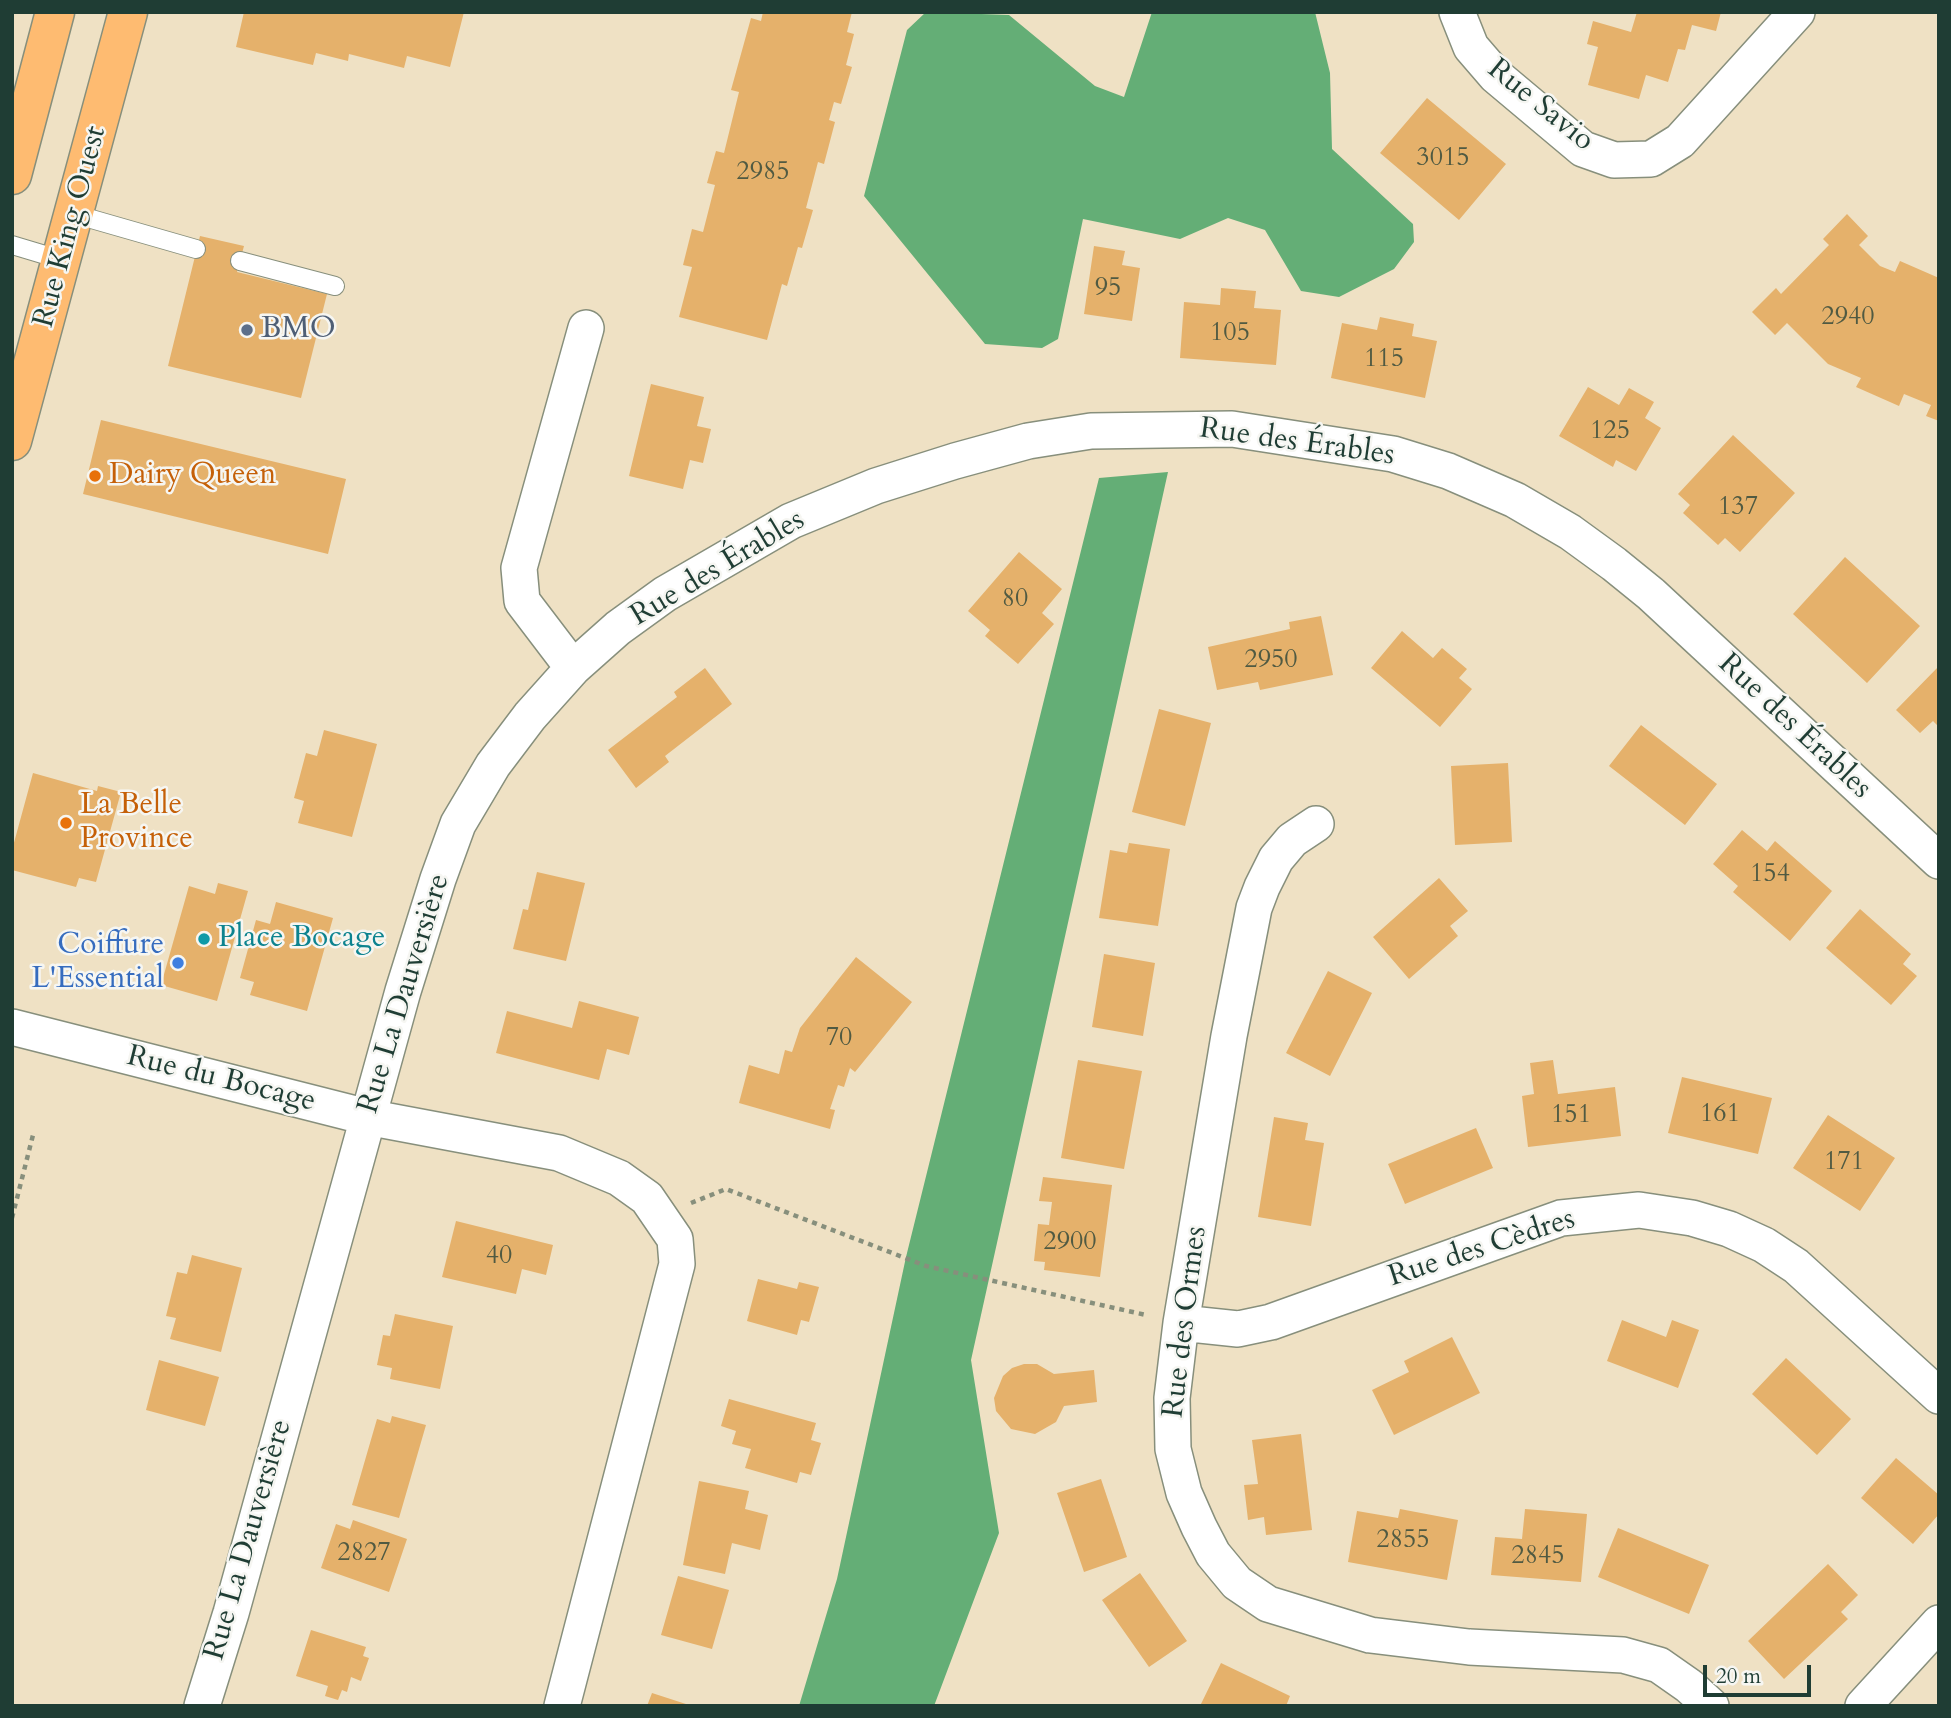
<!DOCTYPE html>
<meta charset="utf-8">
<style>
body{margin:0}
#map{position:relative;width:1951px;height:1718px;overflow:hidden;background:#efe1c4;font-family:Cardo,serif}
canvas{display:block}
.frame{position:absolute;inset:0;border:14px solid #1f3d34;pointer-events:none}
.scale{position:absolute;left:1703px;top:1665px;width:108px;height:32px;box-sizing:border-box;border:4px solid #1f3d34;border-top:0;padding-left:9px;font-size:21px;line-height:24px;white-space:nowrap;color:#1f3d34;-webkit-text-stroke:5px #f6f6f2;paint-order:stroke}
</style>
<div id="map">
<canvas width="1951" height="1718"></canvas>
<div class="frame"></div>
<div class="scale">20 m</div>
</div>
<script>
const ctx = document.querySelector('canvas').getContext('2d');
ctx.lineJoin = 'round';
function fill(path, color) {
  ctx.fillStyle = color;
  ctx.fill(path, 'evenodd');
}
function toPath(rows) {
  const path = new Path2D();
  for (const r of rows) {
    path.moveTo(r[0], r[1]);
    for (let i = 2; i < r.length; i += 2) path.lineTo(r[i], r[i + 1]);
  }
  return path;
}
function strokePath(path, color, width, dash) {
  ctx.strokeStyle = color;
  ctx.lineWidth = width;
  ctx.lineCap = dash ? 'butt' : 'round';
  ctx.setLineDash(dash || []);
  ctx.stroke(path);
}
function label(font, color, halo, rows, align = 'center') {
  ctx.font = font + ' Cardo,serif';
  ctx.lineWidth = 5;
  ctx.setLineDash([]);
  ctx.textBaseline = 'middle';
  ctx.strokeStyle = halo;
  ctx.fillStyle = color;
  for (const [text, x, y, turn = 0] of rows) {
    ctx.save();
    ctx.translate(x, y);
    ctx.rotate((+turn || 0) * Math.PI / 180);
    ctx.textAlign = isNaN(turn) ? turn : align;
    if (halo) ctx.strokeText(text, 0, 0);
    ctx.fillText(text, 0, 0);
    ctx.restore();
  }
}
fill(toPath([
 [926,12,1009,15,1095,86,1124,97,1152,12,1315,12,1330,73,1332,149,1413,224,1414,242,1394,269,1339,297,1301,291,1265,230,1228,218,1180,239,1083,219,1058,339,1042,348,985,344,864,196,907,30],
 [1168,472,971,1360,999,1533,934,1706,799,1706,837,1579,906,1257,1099,478]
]), '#64ae76');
fill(toPath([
 [244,12,464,12,450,67,407,56,404,68,349,54,348,61,316,53,313,65,236,47],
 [763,12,852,12,847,32,854,34,846,65,852,67,841,104,834,102,829,120,835,122,824,164,818,162,806,208,813,210,802,248,798,247,787,286,782,284,767,340,679,317,692,267,683,265,692,229,703,232,715,185,707,183,716,151,724,153,739,92,731,90,751,18,761,21],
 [1637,12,1721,12,1716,31,1692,25,1685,50,1678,49,1668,82,1646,75,1639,99,1588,85,1598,47,1587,44,1593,21,1631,32],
 [1427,98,1506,164,1459,220,1380,153],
 [1847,214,1868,236,1859,245,1880,266,1895,272,1900,261,1939,278,1939,421,1926,416,1931,405,1904,394,1899,406,1856,387,1861,378,1828,364,1787,323,1775,335,1752,312,1776,288,1781,294,1829,245,1823,239],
 [200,236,244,246,237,272,327,294,301,398,168,366],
 [1094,246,1125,251,1122,265,1140,268,1132,321,1084,314],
 [1221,288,1256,291,1254,308,1281,310,1276,365,1180,358,1184,302,1220,305],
 [1380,317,1414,324,1412,336,1437,341,1425,398,1331,378,1342,323,1377,330],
 [651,384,704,397,697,426,711,429,703,463,690,460,683,489,629,476],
 [1588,387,1619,405,1629,388,1654,402,1645,418,1661,428,1636,471,1616,460,1613,467,1559,436],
 [101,420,346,479,328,554,83,494],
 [1733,435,1795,493,1740,552,1725,538,1718,545,1683,513,1690,505,1678,494],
 [1019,552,1062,589,1042,613,1054,624,1018,664,985,636,990,630,968,611],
 [1845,557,1920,626,1867,683,1793,614],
 [1321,616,1333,675,1260,690,1258,682,1217,690,1208,647,1290,629,1289,622],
 [1402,631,1433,658,1442,648,1467,669,1459,678,1472,689,1440,727,1371,668],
 [1939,666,1939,727,1933,721,1920,733,1896,710],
 [705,668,732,704,665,756,669,762,636,788,608,750,677,697,674,692],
 [1159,709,1211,723,1185,826,1132,812],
 [1641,725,1717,784,1685,825,1609,766],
 [324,730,377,744,352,837,298,823,304,801,294,798,306,753,317,756],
 [1508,763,1512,842,1455,845,1451,766],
 [33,773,97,791,98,786,121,792,96,882,79,878,76,887,12,870,12,850],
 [1742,830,1767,851,1775,841,1832,891,1790,941,1733,892,1738,886,1713,864],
 [1129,843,1170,849,1158,926,1099,918,1110,850,1127,853],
 [537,872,585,883,566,961,513,949,523,909,528,910],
 [1439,878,1468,911,1450,926,1458,936,1409,979,1373,937],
 [218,883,248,891,217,1001,161,985,189,886,215,894],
 [276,902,333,918,307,1011,250,995,254,982,240,978,256,920,270,924],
 [1860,909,1911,954,1903,964,1917,976,1891,1005,1826,948],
 [1104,954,1155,963,1143,1036,1092,1027],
 [856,957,912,1002,855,1072,850,1068,844,1087,838,1085,830,1109,835,1110,830,1129,739,1103,749,1065,779,1074,785,1050,792,1052,800,1028],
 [1328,971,1372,993,1330,1076,1286,1053],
 [579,1001,639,1017,629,1055,607,1049,599,1080,496,1053,507,1011,572,1028],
 [1078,1060,1142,1071,1124,1169,1061,1158],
 [1553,1060,1558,1094,1615,1087,1621,1136,1528,1147,1522,1096,1534,1094,1530,1063],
 [1682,1077,1772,1098,1758,1154,1668,1133],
 [1828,1115,1895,1158,1860,1211,1793,1168],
 [1274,1117,1308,1123,1305,1140,1324,1143,1311,1226,1258,1217],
 [1476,1128,1493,1168,1405,1204,1388,1164],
 [1043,1177,1112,1185,1100,1277,1044,1270,1045,1262,1034,1261,1038,1224,1049,1225,1052,1202,1039,1201],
 [456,1221,553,1245,546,1275,522,1269,516,1294,442,1277],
 [192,1255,242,1268,221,1352,170,1339,176,1318,166,1316,177,1272,187,1274],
 [758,1279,797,1289,799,1282,819,1287,809,1322,801,1320,797,1335,747,1321],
 [395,1314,453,1326,440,1389,390,1379,392,1368,377,1365,383,1335,390,1336],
 [1622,1320,1666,1337,1672,1320,1699,1330,1678,1388,1607,1361],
 [1452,1337,1480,1393,1394,1435,1372,1390,1409,1372,1404,1361],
 [1786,1358,1851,1419,1817,1455,1752,1394],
 [159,1360,219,1377,205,1426,146,1410],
 [1024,1364,1037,1364,1054,1374,1094,1370,1097,1402,1064,1406,1056,1422,1035,1434,1011,1429,996,1411,994,1398,1003,1376,1012,1368],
 [729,1399,816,1423,811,1440,821,1443,811,1475,800,1472,797,1483,745,1468,751,1449,732,1444,736,1431,721,1426],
 [392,1416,426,1425,399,1518,352,1505,377,1419,390,1423],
 [1301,1434,1312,1530,1266,1535,1264,1517,1248,1520,1244,1485,1258,1484,1252,1440],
 [1896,1458,1939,1495,1939,1514,1913,1544,1861,1498],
 [1101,1479,1127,1557,1084,1572,1057,1493],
 [699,1481,749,1491,745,1509,768,1515,760,1550,732,1543,725,1574,683,1565],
 [1400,1509,1458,1520,1447,1580,1348,1562,1357,1511,1398,1518],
 [1525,1509,1587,1514,1581,1582,1491,1575,1495,1537,1522,1539],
 [353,1520,407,1539,389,1592,321,1568,336,1524,350,1529],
 [1618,1528,1709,1565,1689,1614,1598,1577],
 [1828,1564,1858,1595,1841,1612,1848,1619,1784,1679,1748,1641],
 [1140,1573,1187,1641,1149,1667,1102,1600],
 [678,1576,729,1590,712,1649,661,1635],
 [311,1630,366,1647,363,1656,369,1658,361,1681,351,1677,347,1692,342,1690,338,1700,325,1696,328,1686,296,1676],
 [1221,1663,1290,1696,1286,1706,1200,1706],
 [652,1693,689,1705,689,1706,647,1706]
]), '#e5b16b');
const service = toPath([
 [74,214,196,249],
 [12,245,62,260],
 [240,261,335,286]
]);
const minor = toPath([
 [1457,12,1471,47,1496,76,1583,149,1614,160,1651,159,1680,141,1797,12],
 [573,668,522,601,519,568,586,328],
 [1316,824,1292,840,1276,859,1262,887,1254,908,1229,1036,1181,1323,1172,1398,1173,1449,1184,1493,1199,1527,1213,1554,1237,1583,1268,1604,1370,1635,1469,1647,1623,1655,1659,1665,1689,1686,1711,1706],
 [12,1027,367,1117,559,1153,619,1178,647,1198,675,1239,677,1264,562,1706],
 [1181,1323,1238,1329,1271,1322,1561,1218,1639,1210,1692,1218,1729,1229,1764,1245,1796,1266,1939,1396],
 [202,1706,231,1613,403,991,438,879,458,824,493,765,530,716,573,668,618,628,665,594,791,521,876,486,955,461,1028,441,1091,431,1232,429,1393,454,1448,471,1515,500,1570,532,1614,564,1651,594,1939,861],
 [1863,1706,1939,1623]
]);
const primary = toPath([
 [12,175,55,12],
 [12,441,128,12]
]);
strokePath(service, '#878f7c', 20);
strokePath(minor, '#878f7c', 38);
strokePath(primary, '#878f7c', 41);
strokePath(toPath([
 [691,1203,726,1189,926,1266,1146,1315],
 [12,1218,34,1131]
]), '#878f7c', 4.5, [5, 5]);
strokePath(service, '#fff', 18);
strokePath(minor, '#fff', 35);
strokePath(primary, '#febb71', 38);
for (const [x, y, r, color] of [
 [247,330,7,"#5c6f8a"],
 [95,476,7,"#e8710a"],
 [66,823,7,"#e8710a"],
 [204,939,7,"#0f9aa8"],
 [178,963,7,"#3f7fe0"]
]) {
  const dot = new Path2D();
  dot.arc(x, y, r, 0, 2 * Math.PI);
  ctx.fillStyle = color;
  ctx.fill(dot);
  strokePath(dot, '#f6f6f2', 2.5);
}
label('26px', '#505a42', null, [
 ["3015",1443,159],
 ["2985",763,173],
 ["95",1108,289],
 ["2940",1848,318],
 ["105",1230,334],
 ["115",1384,360],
 ["125",1610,432],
 ["137",1738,508],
 ["80",1015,600],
 ["2950",1271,661],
 ["154",1770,875],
 ["70",839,1039],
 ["161",1720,1115],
 ["151",1571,1116],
 ["171",1844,1163],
 ["2900",1070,1243],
 ["40",499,1257],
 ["2855",1403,1541],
 ["2827",364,1554],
 ["2845",1538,1557]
]);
label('30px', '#1f3d34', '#f6f6f2', [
 ["Rue Savio",1540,106,39],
 ["Rue King Ouest",71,227,-75],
 ["Rue des Érables",1297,443,8],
 ["Rue des Érables",718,569,-31],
 ["Rue des Érables",1794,727,43],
 ["Rue La Dauversière",405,994,-73],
 ["Rue du Bocage",221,1080,14],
 ["Rue des Cèdres",1482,1249,-18],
 ["Rue des Ormes",1186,1322,-83],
 ["Rue La Dauversière",249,1540,-74]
]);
label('30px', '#4e5e75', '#f6f6f2', [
 ["BMO",261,330]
], 'left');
label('30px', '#c56008', '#f6f6f2', [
 ["Dairy Queen",109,476],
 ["La Belle",80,806],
 ["Province",80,840]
], 'left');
label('30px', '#0d838f', '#f6f6f2', [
 ["Place Bocage",218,939]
], 'left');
label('30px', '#366cbe', '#f6f6f2', [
 ["Coiffure",164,946],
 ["L'Essential",164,980]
], 'right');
</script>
